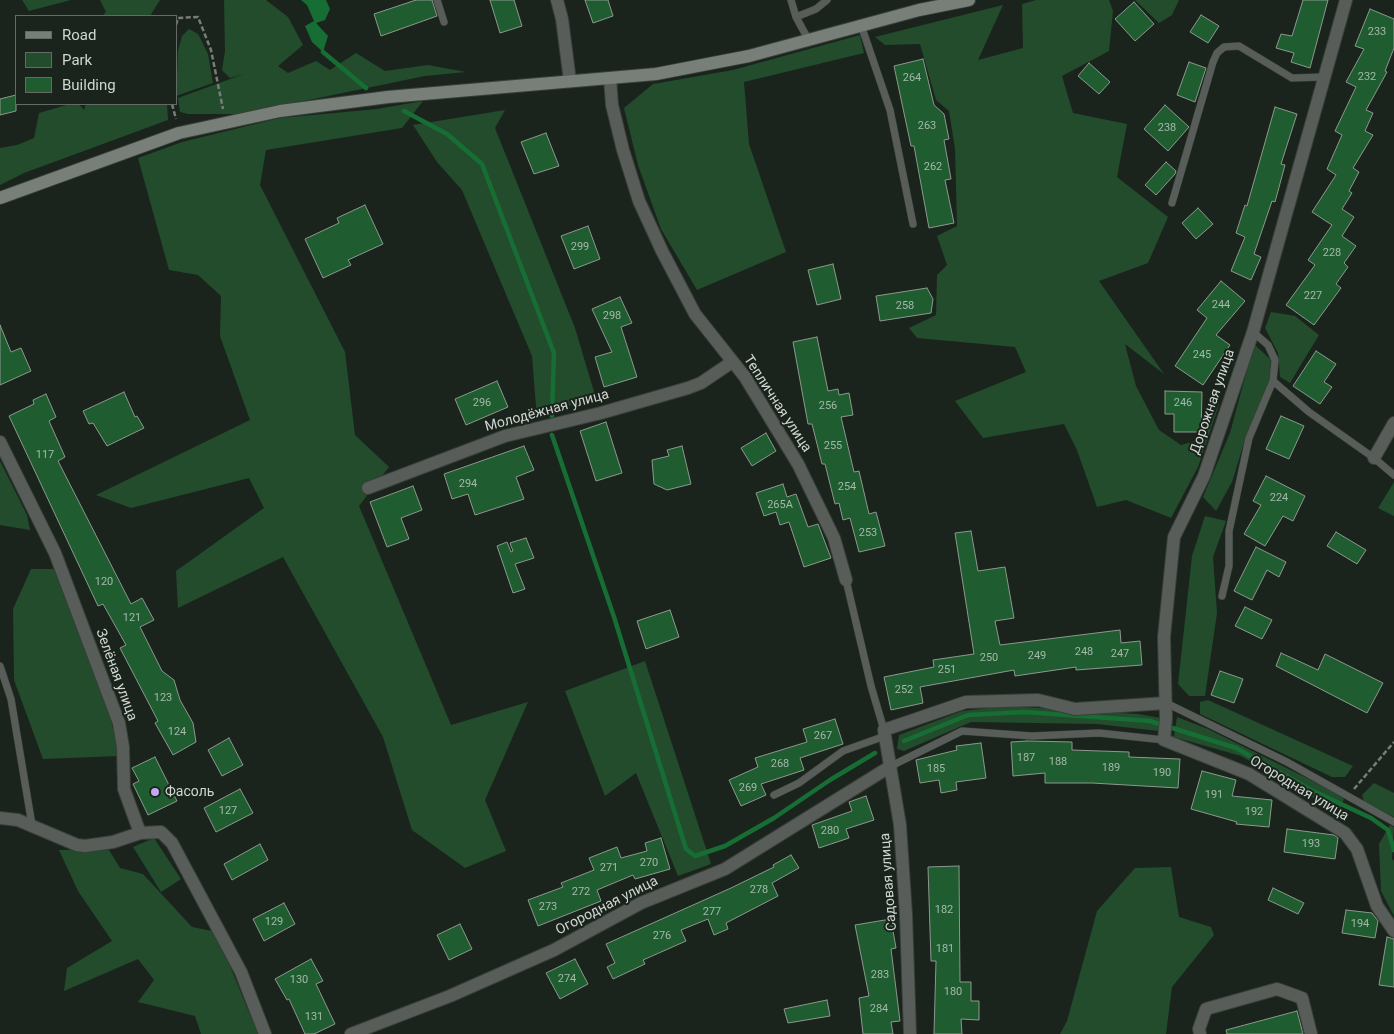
<!DOCTYPE html>
<meta charset="utf-8">
<style>
body{margin:0}
#map{position:relative;width:1394px;height:1034px;overflow:hidden;background:#1b241c;font-family:Roboto,sans-serif}
canvas{display:block}
.legend{position:absolute;left:15px;top:15px;width:162px;height:90px;box-sizing:border-box;background:#1b241c;border:1px solid #636b64;margin:0;padding:6px 9px;list-style:none;font-size:15px;color:#d0d6d1}
.legend li{display:flex;align-items:center;gap:10px;height:25px}
.legend b{width:25px;border:1px solid #636b64}
</style>
<div id="map">
<canvas width="1394" height="1034"></canvas>
<ul class="legend">
<li><b style="height:6px;background:#787f79"></b>Road</li>
<li><b style="height:14px;background:#224c2c"></b>Park</li>
<li><b style="height:14px;background:#1f5d31"></b>Building</li>
</ul>
</div>
<script>
const ctx = document.querySelector('canvas').getContext('2d');
ctx.lineJoin = 'round';
function fill(path, color) {
  ctx.fillStyle = color;
  ctx.fill(path, 'evenodd');
}
function toPath(rows) {
  const path = new Path2D();
  for (const r of rows) {
    path.moveTo(r[0], r[1]);
    for (let i = 2; i < r.length; i += 2) path.lineTo(r[i], r[i + 1]);
  }
  return path;
}
function strokePath(path, color, width, dash) {
  ctx.strokeStyle = color;
  ctx.lineWidth = width;
  ctx.lineCap = dash ? 'butt' : 'round';
  ctx.setLineDash(dash || []);
  ctx.stroke(path);
}
function label(font, color, halo, rows, align = 'center') {
  ctx.font = font + ' Roboto,sans-serif';
  ctx.lineWidth = 4;
  ctx.setLineDash([]);
  ctx.textBaseline = 'middle';
  ctx.strokeStyle = halo;
  ctx.fillStyle = color;
  for (const [text, x, y, turn = 0] of rows) {
    ctx.save();
    ctx.translate(x, y);
    ctx.rotate((+turn || 0) * Math.PI / 180);
    ctx.textAlign = isNaN(turn) ? turn : align;
    if (halo) ctx.strokeText(text, 0, 0);
    ctx.fillText(text, 0, 0);
    ctx.restore();
  }
}
fill(toPath([
 [22,0,71,0,29,11],
 [100,0,160,0,150,16,102,16,106,12],
 [224,0,266,0,288,17,303,45,278,66,288,73,316,61,330,70,356,53,385,71,428,65,466,72,425,76,241,114,188,114,180,112,178,98,244,74,230,78,222,70,225,51],
 [1036,0,1109,0,1113,11,1109,51,1062,76,1073,113,1127,124,1117,177,1168,217,1148,263,1099,281,1164,374,1125,344,1136,386,1159,430,1181,445,1202,439,1220,402,1198,467,1171,518,1126,500,1097,507,1077,450,1064,424,983,438,955,401,1026,372,1015,347,917,338,909,328,936,315,937,275,947,265,937,236,957,226,955,149,949,111,936,100,920,44,885,45,875,37,1003,5,978,60,1023,48,1022,4],
 [1135,0,1179,0,1172,15,1159,23],
 [189,29,198,34,208,54,213,83,176,96,178,51,182,36],
 [860,35,864,53,744,82,749,144,786,252,697,290,661,229,638,165,624,108,653,84,733,70],
 [423,101,402,128,266,150,260,185,345,352,355,435,389,467,359,506,451,725,528,702,485,800,506,851,465,868,412,830,383,737,283,557,178,608,176,571,264,508,249,478,131,508,96,495,250,420,220,336,221,296,198,275,169,270,138,158,182,142,280,118,377,109],
 [70,104,79,104,84,110,86,104,167,104,168,120,24,173,0,185,0,148,17,145,34,138,39,113],
 [505,110,495,128,575,328,595,395,537,419,532,356,462,190,437,162,413,125],
 [1271,312,1295,316,1319,335,1290,383,1280,377,1278,353,1265,328],
 [1254,344,1271,360,1269,384,1247,433,1232,482,1216,511,1203,497,1230,433],
 [0,461,27,515,30,530,0,525],
 [1394,482,1394,516,1378,508],
 [1205,516,1226,521,1213,557,1217,613,1205,696,1189,696,1178,684,1192,556],
 [31,569,54,569,111,719,119,756,43,759,14,680,13,609],
 [645,661,711,864,678,876,636,773,605,796,565,691],
 [1208,700,1353,766,1345,777,1332,777,1200,714,1200,702],
 [1006,706,1138,714,1161,718,1159,731,1097,724,971,722,904,751,897,749,899,735,962,711],
 [1177,717,1208,729,1333,791,1344,799,1338,812,1241,756,1174,737],
 [1374,783,1394,793,1394,817,1364,802,1362,795],
 [1390,825,1394,827,1392,859,1394,861,1394,916,1381,891,1379,844],
 [154,838,181,879,161,892,133,847],
 [59,850,109,850,120,868,143,874,192,927,212,931,230,966,258,1034,201,1034,195,1016,138,1002,154,980,138,959,64,991,67,968,112,941,78,891],
 [1171,867,1179,917,1211,927,1214,935,1172,987,1166,1034,1060,1034,1067,1021,1097,911,1135,868]
]), '#224c2c');
fill(toPath([
 [301,0,326,0,330,9,325,20,316,23,328,36,323,52,312,42,305,26,314,21,307,5]
]), '#176e35');
strokePath(toPath([
 [323,52,366,88],
 [404,111,447,134,482,164,554,353,552,417],
 [552,435,614,617,686,849,695,856,725,846,774,818,830,780,875,753],
 [904,741,968,715,1025,712,1150,721,1236,748,1311,790,1371,818,1388,830,1394,850]
]), '#176e35', 4.5);
const building = toPath([
 [416,0,432,0,437,16,381,36,374,14,416,0],
 [490,0,514,0,522,26,500,33,490,0],
 [585,0,608,0,613,16,593,23,585,0],
 [1303,0,1328,0,1310,68,1291,62,1294,53,1276,48,1281,34,1292,36,1303,0],
 [1134,2,1154,24,1135,41,1115,19,1134,2],
 [1370,9,1394,19,1394,48,1385,71,1387,72,1366,110,1373,113,1365,131,1373,135,1353,168,1359,172,1349,191,1352,193,1342,209,1354,217,1342,236,1356,246,1344,263,1348,267,1336,284,1341,288,1314,325,1286,305,1315,265,1308,260,1332,225,1312,212,1336,175,1327,169,1342,135,1335,131,1356,87,1346,82,1364,49,1355,46,1370,9],
 [1201,15,1219,26,1208,43,1190,32,1201,15],
 [923,59,934,105,944,114,949,139,944,140,951,179,945,180,954,223,929,228,914,146,911,146,894,66,923,59],
 [1189,62,1206,68,1195,102,1177,95,1189,62],
 [1089,63,1110,82,1099,94,1078,76,1089,63],
 [16,95,16,111,0,115,0,99,16,95],
 [1165,105,1189,127,1168,151,1144,129,1165,105],
 [1275,107,1297,114,1281,164,1285,165,1275,202,1272,201,1254,254,1261,257,1251,280,1231,271,1245,237,1236,233,1245,205,1247,206,1275,107],
 [546,133,559,166,534,174,521,142,546,133],
 [1166,162,1176,171,1175,174,1156,195,1145,185,1166,162],
 [365,205,383,244,348,260,351,265,323,278,305,239,339,223,337,218,365,205],
 [1198,208,1213,224,1196,239,1182,223,1198,208],
 [588,226,600,259,574,269,561,236,588,226],
 [833,264,841,299,817,305,808,270,833,264],
 [1221,281,1245,301,1216,335,1230,345,1203,385,1175,366,1207,318,1197,310,1221,281],
 [927,288,933,299,931,313,880,321,876,296,927,288],
 [620,297,632,323,621,327,637,377,604,387,595,357,612,352,592,309,620,297],
 [0,325,11,352,21,348,31,371,0,385,0,325],
 [817,337,828,391,838,389,839,395,849,393,853,415,841,417,854,472,859,471,869,514,876,512,885,546,859,552,850,518,843,520,839,503,835,504,825,464,822,464,812,424,808,424,793,342,817,337],
 [1316,351,1336,364,1324,382,1332,387,1320,404,1293,386,1316,351],
 [497,381,508,407,466,425,455,399,497,381],
 [1165,391,1202,392,1201,432,1174,432,1174,414,1165,414,1165,391],
 [124,392,135,417,137,416,144,428,107,446,93,423,89,424,83,411,124,392],
 [46,394,56,417,49,421,65,457,58,461,131,604,142,598,154,620,140,627,162,671,174,680,180,700,193,723,196,742,173,755,155,723,158,721,120,648,126,645,103,604,98,606,9,416,34,404,33,400,46,394],
 [1281,416,1304,426,1289,459,1266,449,1281,416],
 [606,422,622,473,596,481,580,431,606,422],
 [766,433,776,451,752,466,741,448,766,433],
 [524,446,534,470,516,477,524,499,475,515,468,494,452,499,444,474,524,446],
 [682,446,691,484,667,490,654,484,652,460,669,456,667,450,682,446],
 [1266,476,1305,496,1293,521,1283,516,1265,546,1244,534,1261,505,1253,501,1266,476],
 [783,484,787,497,796,494,808,527,818,524,831,558,804,567,789,522,780,525,776,512,764,516,756,493,783,484],
 [413,486,422,510,401,518,409,539,387,547,370,502,413,486],
 [971,531,978,571,1005,567,1014,618,995,621,1000,645,1120,630,1121,643,1140,641,1142,665,1076,670,1076,667,1015,676,1014,670,920,687,923,703,891,710,884,677,934,667,933,660,974,654,955,533,971,531],
 [1336,532,1366,550,1357,564,1327,546,1336,532],
 [526,538,534,558,515,564,525,589,513,593,497,546,507,542,511,552,513,551,510,543,526,538],
 [1256,547,1286,562,1279,577,1267,570,1252,600,1234,591,1256,547],
 [1245,607,1272,620,1262,639,1235,626,1245,607],
 [670,610,679,637,646,649,637,621,670,610],
 [1281,653,1318,670,1325,654,1383,683,1367,713,1276,666,1281,653],
 [1220,671,1243,679,1234,703,1211,695,1220,671],
 [835,719,843,744,800,758,804,770,761,784,766,795,741,806,729,780,758,767,755,758,807,742,803,729,835,719],
 [229,738,243,765,222,776,208,750,229,738],
 [1027,741,1072,742,1072,750,1129,752,1129,757,1180,759,1178,788,1092,783,1045,783,1045,773,1013,776,1011,742,1027,741],
 [981,743,986,778,956,782,957,790,941,793,939,780,920,783,916,760,957,750,956,746,981,743],
 [155,757,177,801,148,815,133,784,139,781,132,768,155,757],
 [1202,771,1236,780,1232,796,1272,800,1269,827,1236,824,1237,822,1191,809,1202,771],
 [240,789,253,813,216,832,204,808,240,789],
 [866,796,874,820,846,829,849,838,819,848,812,825,852,811,849,802,866,796],
 [1287,829,1334,835,1338,838,1335,859,1284,852,1287,829],
 [661,838,670,869,635,879,633,875,597,890,601,901,538,926,528,900,563,887,561,883,594,870,589,858,617,847,621,858,647,851,645,843,661,838],
 [260,844,268,860,232,880,224,864,260,844],
 [791,855,799,868,772,883,778,896,726,923,728,929,714,935,708,919,681,930,686,941,643,960,645,964,613,979,607,967,615,963,606,944,731,888,774,867,773,865,791,855],
 [959,866,960,982,971,982,971,1001,979,1001,979,1020,961,1019,962,1034,934,1034,936,961,931,961,928,867,959,866],
 [1273,888,1304,903,1298,914,1268,900,1273,888],
 [284,903,295,924,264,941,253,919,284,903],
 [1346,910,1372,913,1378,921,1375,938,1342,933,1346,910],
 [891,919,896,948,891,949,900,1021,891,1022,893,1034,863,1034,859,998,869,996,855,925,891,919],
 [460,924,472,949,449,960,437,935,460,924],
 [1387,937,1394,939,1394,987,1379,985,1387,937],
 [311,959,323,981,316,984,335,1024,314,1034,305,1034,289,999,287,1000,275,979,311,959],
 [575,959,588,984,560,999,546,973,575,959],
 [827,1000,830,1016,788,1023,784,1009,827,1000],
 [1297,1011,1303,1034,1227,1034,1226,1030,1297,1011]
]);
fill(building, '#1f5d31');
strokePath(building, '#8d988e', 1);
const lane = toPath([
 [437,0,444,22],
 [791,0,796,17,808,39],
 [796,17,816,9,827,0],
 [861,25,890,110,913,224],
 [1172,203,1213,62,1217,53,1224,47,1239,46,1292,78,1323,77],
 [1253,332,1268,345,1275,360,1273,381,1309,412,1374,458,1394,475],
 [846,580,871,686,884,730],
 [1222,596,1229,566,1229,531,1249,438,1273,381],
 [0,666,11,699,32,825],
 [1166,703,1287,762,1394,822],
 [891,766,962,731,1032,736,1099,733,1164,740],
 [774,795,799,783,843,751,885,736]
]);
const street = toPath([
 [557,0,562,19,570,81],
 [1346,0,1253,332,1204,476,1174,537,1164,637,1166,718,1164,740,1249,774,1345,833,1357,849,1377,906,1394,931],
 [610,78,612,105,623,150,639,201,662,251,695,314,745,377,798,464,834,538,846,580],
 [0,442,55,553,119,723,123,747,124,789,140,833],
 [1374,458,1394,423],
 [368,488,505,436,601,413,688,388,701,383,732,362],
 [0,818,18,820,77,845,85,846,113,842,140,833,161,832,172,843,241,972,265,1034],
 [351,1034,450,996,554,950,641,903,725,869,891,766],
 [910,1034,906,915,900,825,884,730,966,702,1038,700,1075,709,1166,703],
 [1200,1034,1199,1029,1206,1009,1277,989,1302,998,1311,1034]
]);
const secondary = toPath([
 [0,198,179,133,280,111,388,97,656,74,749,56,919,10,969,0]
]);
strokePath(lane, '#384039', 8);
strokePath(street, '#384039', 14);
strokePath(secondary, '#384039', 14);
strokePath(toPath([
 [176,25,178,18,198,17,211,50,223,109],
 [172,104,176,119],
 [1354,789,1394,742]
]), '#767e77', 2.5, [5, 2.5]);
strokePath(lane, '#585d59', 7);
strokePath(street, '#585d59', 12);
strokePath(secondary, '#787f79', 12);
for (const [x, y, r, color] of [
 [155,792,5,"#c2a8f3"]
]) {
  const dot = new Path2D();
  dot.arc(x, y, r, 0, 2 * Math.PI);
  ctx.fillStyle = color;
  ctx.fill(dot);
  strokePath(dot, '#1b241c', 2);
}
label('11px', '#a4b8a9', null, [
 ["233",1377,32],
 ["232",1367,77],
 ["264",912,78],
 ["263",927,126],
 ["238",1167,128],
 ["262",933,167],
 ["299",580,247],
 ["228",1332,253],
 ["227",1313,296],
 ["244",1221,305],
 ["258",905,306],
 ["298",612,316],
 ["245",1202,355],
 ["296",482,403],
 ["246",1183,403],
 ["256",828,406],
 ["255",833,446],
 ["117",45,455],
 ["294",468,484],
 ["254",847,487],
 ["224",1279,498],
 ["265А",780,505],
 ["253",868,533],
 ["120",104,582],
 ["121",132,618],
 ["248",1084,652],
 ["247",1120,654],
 ["249",1037,656],
 ["250",989,658],
 ["251",947,670],
 ["252",904,690],
 ["123",163,698],
 ["124",177,732],
 ["267",823,736],
 ["187",1026,758],
 ["188",1058,762],
 ["268",780,764],
 ["189",1111,768],
 ["185",936,769],
 ["190",1162,773],
 ["269",748,788],
 ["191",1214,795],
 ["127",228,811],
 ["192",1254,812],
 ["280",830,831],
 ["193",1311,844],
 ["270",649,863],
 ["271",609,868],
 ["278",759,890],
 ["272",581,892],
 ["273",548,907],
 ["182",944,910],
 ["277",712,912],
 ["129",274,922],
 ["194",1360,924],
 ["276",662,936],
 ["181",945,949],
 ["283",880,975],
 ["274",567,979],
 ["130",299,980],
 ["180",953,992],
 ["284",879,1009],
 ["131",314,1017]
]);
label('14px', '#d0d6d1', '#1b241c', [
 ["Дорожная улица",1213,402,-71],
 ["Тепличная улица",777,404,57],
 ["Молодёжная улица",547,411,-15],
 ["Зелёная улица",116,675,70],
 ["Огородная улица",1299,789,31],
 ["Садовая улица",889,882,-94],
 ["Огородная улица",607,906,-27]
]);
label('14px', '#d0d6d1', '#1b241c', [
 ["Фасоль",165,792]
], 'left');
</script>
